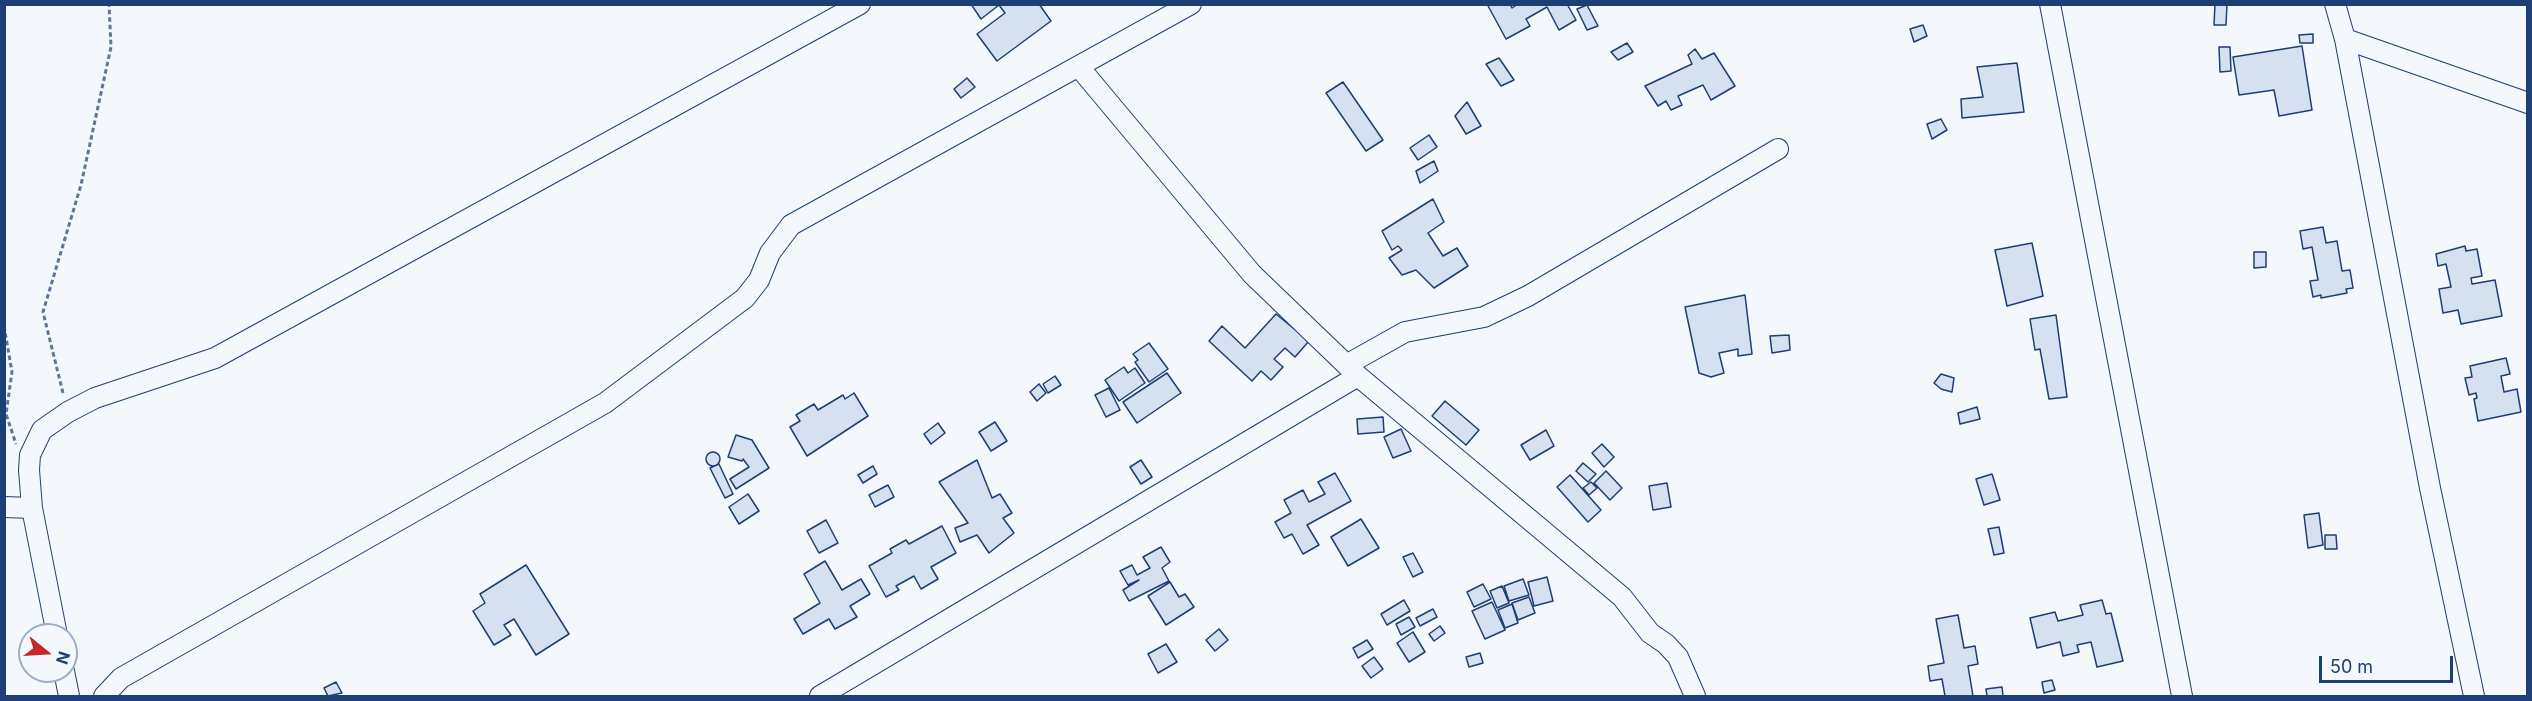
<!DOCTYPE html>
<style>
body{margin:0}
#map{position:relative;width:2532px;height:701px;overflow:hidden;background:#f4f7fb;font-family:Inter,sans-serif}
canvas{display:block}
.frame{position:absolute;inset:0;border:6px solid #1d3f73;pointer-events:none}
.north{position:absolute;left:18px;top:623px;width:60px;height:60px;box-sizing:border-box;background:#f4f7fb;border:2px solid #9eadc5;border-radius:50%;rotate:108deg;font-size:16px;font-weight:700;line-height:24px;text-align:center;color:#1d3f73}
.north::after{content:'';display:block;margin:auto;width:21px;height:27px;background:#c62828;clip-path:polygon(50% 0,100% 100%,50% 72%,0 100%)}
.scale{position:absolute;left:2319px;top:656px;width:134px;height:27px;box-sizing:border-box;border:3px solid #1d3f73;border-top:0;padding-left:8px;font-size:18px;line-height:21px;white-space:nowrap;color:#1d3f73;-webkit-text-stroke:4px #f4f7fb;paint-order:stroke}
</style>
<div id="map">
<canvas width="2532" height="701"></canvas>
<div class="frame"></div>
<div class="north">N</div>
<div class="scale">50 m</div>
</div>
<script>
const ctx = document.querySelector('canvas').getContext('2d');
ctx.lineJoin = 'round';
function fill(path, color) {
  ctx.fillStyle = color;
  ctx.fill(path, 'evenodd');
}
function toPath(rows) {
  const path = new Path2D();
  for (const r of rows) {
    if (r.length === 3) {
      path.moveTo(r[0] + r[2], r[1]);
      path.arc(r[0], r[1], r[2], 0, 2 * Math.PI);
      continue;
    }
    path.moveTo(r[0], r[1]);
    for (let i = 2; i < r.length; i += 2) path.lineTo(r[i], r[i + 1]);
  }
  return path;
}
function strokePath(path, color, width, dash) {
  ctx.strokeStyle = color;
  ctx.lineWidth = width;
  ctx.lineCap = dash ? 'butt' : 'round';
  ctx.setLineDash(dash || []);
  ctx.stroke(path);
}
const building = toPath([
 [971,4,1039,4,1051,21,997,61,977,34,1005,13,999,5,981,19,971,4],
 [1487,4,1510,4,1512,8,1518,4,1567,4,1576,20,1559,30,1547,7,1526,19,1530,26,1506,39,1487,4],
 [2215,4,2227,4,2226,25,2214,25,2215,4],
 [1587,5,1598,26,1587,30,1577,9,1587,5],
 [1923,25,1927,36,1914,42,1910,29,1923,25],
 [2313,34,2313,43,2300,43,2299,35,2313,34],
 [1627,43,1633,52,1618,60,1611,52,1627,43],
 [2302,46,2312,110,2279,116,2274,90,2239,95,2233,57,2302,46],
 [2219,47,2230,47,2231,71,2220,72,2219,47],
 [1695,49,1702,59,1714,53,1735,86,1711,100,1703,85,1678,96,1682,105,1671,110,1666,101,1658,106,1645,86,1692,64,1688,55,1695,49],
 [1499,58,1514,80,1501,86,1486,64,1499,58],
 [2017,63,2024,112,1962,118,1961,99,1983,97,1977,67,2017,63],
 [967,78,975,87,961,98,954,89,967,78],
 [1343,82,1383,140,1366,151,1326,93,1343,82],
 [1467,102,1481,126,1466,134,1455,116,1467,102],
 [1941,119,1947,130,1932,139,1927,124,1941,119],
 [1429,135,1437,147,1418,160,1410,148,1429,135],
 [1434,161,1438,171,1420,183,1416,171,1434,161],
 [1433,199,1444,222,1428,233,1443,256,1457,248,1468,266,1434,288,1416,270,1402,275,1389,258,1402,250,1398,246,1392,250,1382,231,1433,199],
 [2323,227,2326,243,2337,241,2342,271,2350,270,2353,288,2346,289,2347,293,2321,298,2321,295,2313,297,2310,281,2318,280,2312,247,2303,249,2300,231,2323,227],
 [2032,243,2043,296,2007,306,1995,250,2032,243],
 [2465,246,2466,251,2477,249,2482,276,2471,278,2472,284,2495,280,2502,316,2461,324,2458,310,2443,313,2439,289,2451,287,2446,264,2438,266,2436,254,2465,246],
 [2254,252,2266,252,2266,267,2254,268,2254,252],
 [1745,295,1752,354,1738,356,1738,349,1719,353,1724,373,1711,377,1699,373,1685,307,1745,295],
 [1276,314,1309,341,1295,357,1285,348,1274,359,1283,367,1271,380,1261,371,1252,381,1209,341,1222,326,1245,348,1276,314],
 [2056,315,2067,397,2049,399,2040,349,2035,350,2030,319,2056,315],
 [1789,335,1790,350,1772,353,1770,336,1789,335],
 [1149,343,1168,369,1149,382,1135,362,1138,360,1133,354,1149,343],
 [2506,358,2510,374,2501,376,2504,392,2517,389,2521,412,2478,421,2474,399,2477,398,2476,393,2469,395,2465,378,2472,377,2470,366,2506,358],
 [1124,367,1128,373,1135,368,1145,383,1119,401,1105,380,1124,367],
 [1167,373,1181,393,1137,423,1123,402,1167,373],
 [1941,374,1954,378,1952,392,1941,389,1934,383,1941,374],
 [1055,376,1061,385,1048,393,1043,384,1055,376],
 [1039,384,1046,393,1037,401,1030,392,1039,384],
 [1109,388,1120,410,1106,417,1095,395,1109,388],
 [854,393,868,416,807,456,790,427,800,421,796,415,814,404,818,410,843,395,845,399,854,393],
 [1445,401,1479,430,1466,445,1432,416,1445,401],
 [1977,407,1980,419,1960,424,1958,413,1977,407],
 [1383,417,1384,432,1358,434,1357,419,1383,417],
 [995,422,1007,441,991,451,979,432,995,422],
 [938,423,945,433,931,444,924,434,938,423],
 [1401,429,1411,451,1393,458,1384,437,1401,429],
 [1546,430,1554,446,1530,460,1521,445,1546,430],
 [736,435,752,440,769,468,736,489,730,479,749,467,743,459,742,461,728,457,736,435],
 [1602,444,1614,457,1604,467,1592,453,1602,444],
 [713,459,7],
 [977,460,992,498,1000,494,1012,513,1003,518,1014,533,989,553,977,535,960,542,955,528,968,523,939,482,977,460],
 [1141,460,1152,477,1141,484,1130,467,1141,460],
 [1583,463,1596,474,1588,482,1576,471,1583,463],
 [719,464,733,494,725,498,710,468,719,464],
 [873,466,877,474,863,483,858,475,873,466],
 [1606,471,1622,488,1610,500,1594,483,1606,471],
 [1335,473,1351,501,1307,525,1319,545,1303,554,1292,534,1284,538,1275,522,1291,513,1284,500,1303,490,1309,502,1325,494,1318,482,1335,473],
 [1992,474,2000,500,1984,505,1976,479,1992,474],
 [1570,475,1601,510,1588,522,1557,487,1570,475],
 [1591,482,1597,488,1589,495,1583,488,1591,482],
 [1667,483,1671,507,1653,510,1649,486,1667,483],
 [888,485,894,497,875,507,869,495,888,485],
 [748,494,759,511,739,524,729,507,748,494],
 [2319,513,2323,545,2308,548,2304,515,2319,513],
 [1361,519,1379,548,1348,566,1331,537,1361,519],
 [826,520,838,543,819,553,807,531,826,520],
 [942,526,956,553,931,567,938,579,921,589,914,576,896,586,899,590,886,597,869,566,892,553,890,549,906,540,909,544,942,526],
 [1999,527,2004,553,1994,555,1988,529,1999,527],
 [2325,535,2336,535,2337,549,2325,549,2325,535],
 [1161,547,1170,562,1162,568,1169,581,1129,601,1123,590,1139,580,1128,585,1120,571,1132,565,1137,575,1150,568,1143,557,1161,547],
 [1413,553,1423,572,1413,577,1403,557,1413,553],
 [825,561,842,590,861,579,870,594,850,606,857,617,835,629,829,619,803,634,794,619,820,603,804,574,825,561],
 [526,565,569,634,536,655,514,619,504,625,511,635,494,645,473,611,485,603,480,594,526,565],
 [1547,577,1553,601,1534,606,1528,582,1547,577],
 [1523,579,1529,595,1509,601,1504,586,1523,579],
 [1170,582,1179,597,1185,594,1194,607,1166,625,1148,596,1170,582],
 [1483,584,1491,599,1474,607,1467,592,1483,584],
 [1502,586,1509,603,1497,608,1490,591,1502,586],
 [1529,597,1535,613,1518,620,1512,603,1529,597],
 [1404,600,1410,611,1387,625,1381,614,1404,600],
 [2102,600,2106,614,2111,613,2123,661,2097,667,2091,642,2077,645,2079,652,2063,656,2060,642,2037,648,2030,618,2055,612,2058,621,2083,615,2080,605,2102,600],
 [1492,602,1505,630,1485,639,1472,611,1492,602],
 [1512,604,1518,623,1505,628,1498,610,1512,604],
 [1433,609,1437,617,1420,626,1416,618,1433,609],
 [1958,615,1964,648,1975,646,1978,664,1968,666,1973,696,1945,696,1942,679,1930,681,1928,666,1944,663,1936,619,1958,615],
 [1409,617,1415,627,1401,635,1396,624,1409,617],
 [1440,626,1445,633,1434,641,1429,634,1440,626],
 [1219,629,1228,640,1215,651,1206,640,1219,629],
 [1413,632,1425,652,1409,662,1397,643,1413,632],
 [1367,640,1373,649,1358,658,1353,648,1367,640],
 [1166,644,1177,662,1158,673,1148,654,1166,644],
 [1480,653,1483,663,1469,667,1466,657,1480,653],
 [1374,657,1383,669,1371,678,1362,666,1374,657],
 [2052,680,2055,690,2044,693,2042,682,2052,680],
 [336,682,342,693,328,696,324,688,336,682],
 [2002,687,2003,696,1987,696,1986,689,2002,687]
]);
fill(building, '#d5e0f0');
strokePath(building, '#1d3f73', 1.5);
const minor = toPath([
 [2050,4,2182,696],
 [2335,4,2345,39,2430,488,2474,696],
 [2345,39,2528,103],
 [1079,67,1252,274,1358,376,1622,597,1650,633,1666,644,1678,657,1695,696],
 [1348,364,1405,332,1484,317,1528,296,1778,149],
 [4,507,32,508],
 [57,635,32,508,29,470,30,455,42,430,68,412,95,398,215,358,860,4],
 [64,671,69,696],
 [104,696,121,678,605,403,745,298,759,280,770,253,791,225,1191,4],
 [820,696,1358,376]
]);
strokePath(minor, '#1d3f73', 22);
strokePath(toPath([
 [4,326,12,372,6,414,16,444],
 [63,393,43,312,81,185,111,47,109,4]
]), '#5e769c', 3, [4.5, 3]);
strokePath(minor, '#f4f7fb', 20);
</script>
